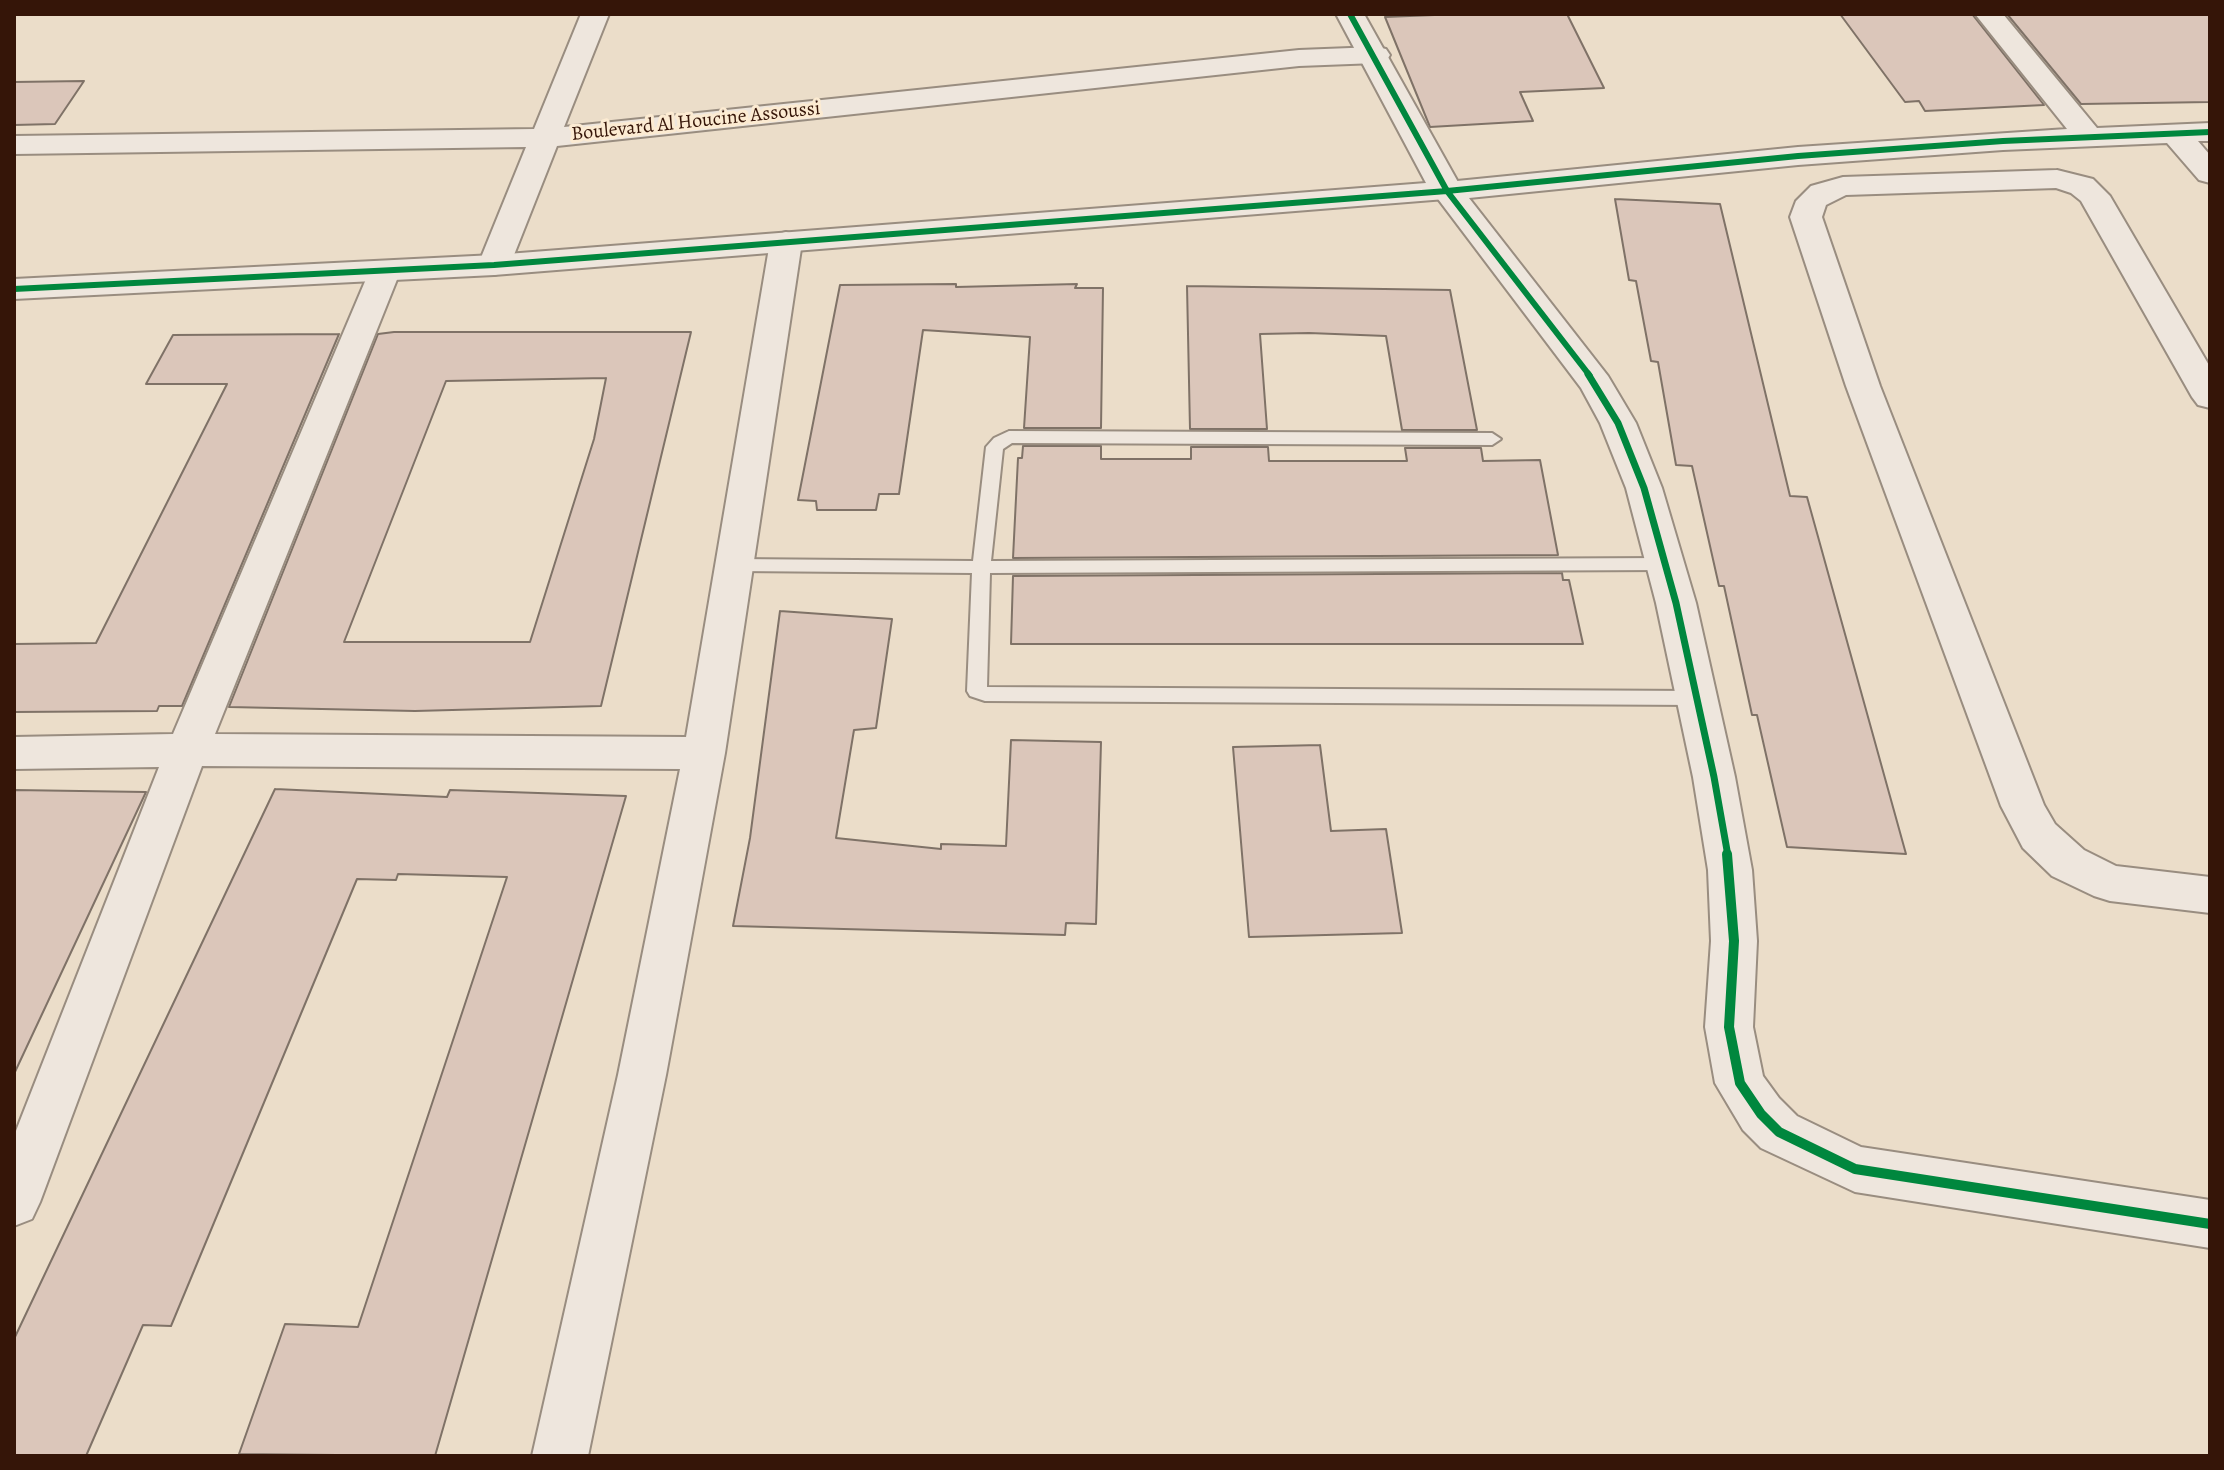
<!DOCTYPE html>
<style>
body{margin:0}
#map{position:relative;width:2224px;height:1470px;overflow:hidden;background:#ebddc9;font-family:Alegreya,serif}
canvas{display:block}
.frame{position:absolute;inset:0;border:16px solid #351508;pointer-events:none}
</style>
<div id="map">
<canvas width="2224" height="1470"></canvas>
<div class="frame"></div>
</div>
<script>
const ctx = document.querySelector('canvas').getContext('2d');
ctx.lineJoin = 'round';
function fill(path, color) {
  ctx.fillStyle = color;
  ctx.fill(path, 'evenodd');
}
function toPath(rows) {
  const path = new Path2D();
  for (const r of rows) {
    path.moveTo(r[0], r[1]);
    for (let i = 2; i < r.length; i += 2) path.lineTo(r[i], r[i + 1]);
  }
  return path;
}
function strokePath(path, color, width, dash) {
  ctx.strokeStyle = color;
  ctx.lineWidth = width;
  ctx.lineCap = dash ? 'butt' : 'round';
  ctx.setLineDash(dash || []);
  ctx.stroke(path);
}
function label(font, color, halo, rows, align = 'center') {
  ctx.font = font + ' Alegreya,serif';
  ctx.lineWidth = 6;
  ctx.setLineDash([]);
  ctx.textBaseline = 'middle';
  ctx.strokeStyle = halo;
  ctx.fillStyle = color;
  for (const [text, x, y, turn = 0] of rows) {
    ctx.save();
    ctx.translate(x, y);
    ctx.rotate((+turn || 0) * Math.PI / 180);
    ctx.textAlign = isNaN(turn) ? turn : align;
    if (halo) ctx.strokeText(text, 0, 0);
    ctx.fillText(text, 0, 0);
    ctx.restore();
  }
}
const building = toPath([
 [1459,14,1567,14,1604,88,1520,92,1533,121,1430,127,1385,17,1459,14],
 [1840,14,1972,14,2044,105,1925,111,1919,101,1905,102,1840,14],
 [2007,14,2210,14,2210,102,2081,104,2007,14],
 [84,81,55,124,14,125,14,82,84,81],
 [1615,199,1720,204,1790,496,1807,497,1906,854,1787,847,1757,715,1752,715,1724,586,1719,586,1692,466,1676,465,1658,362,1651,361,1636,281,1629,280,1615,199],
 [956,284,956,287,1077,284,1075,288,1103,288,1101,428,1024,428,1030,337,923,330,899,494,879,494,876,510,817,510,816,501,798,500,840,285,956,284],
 [1187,286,1450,290,1477,430,1402,430,1386,336,1309,333,1260,334,1267,429,1190,429,1187,286],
 [394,332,691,332,601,706,415,711,229,707,378,334,394,332],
 [606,378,594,439,530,642,344,642,446,381,606,378],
 [339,334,182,706,159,706,157,711,14,712,14,644,96,643,227,384,146,384,173,335,339,334],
 [1023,446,1101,446,1101,459,1191,459,1191,447,1268,447,1269,461,1407,461,1405,448,1481,448,1483,461,1540,460,1558,555,1013,558,1018,458,1022,458,1023,446],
 [1562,573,1563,580,1569,580,1583,644,1011,644,1013,576,1562,573],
 [780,611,892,619,876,728,854,730,836,838,941,849,941,844,1006,846,1011,740,1101,742,1096,924,1066,923,1065,935,733,926,750,838,780,611],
 [1320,745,1331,831,1386,829,1402,933,1249,937,1233,747,1320,745],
 [275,789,447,797,450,790,626,796,435,1456,239,1454,285,1324,358,1327,507,877,398,874,396,880,357,879,171,1326,143,1325,86,1456,14,1455,14,1339,275,789],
 [14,790,146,792,14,1074,14,790]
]);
fill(building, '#dbc6ba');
strokePath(building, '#7f7267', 2);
const service = toPath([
 [1009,431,1492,433,1501,439,1492,445,1012,443,1003,449,991,561,1665,558,1674,564,1665,570,990,573,987,687,1695,691,1702,693,1705,698,1702,703,1695,705,985,701,970,696,967,691,972,573,736,571,727,565,736,559,973,561,986,447,994,438,1009,431]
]);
const minor = toPath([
 [581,14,609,14,564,127,1299,50,1376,47,1386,49,1390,55,1386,61,1376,63,1299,66,557,146,510,265,505,272,494,275,483,272,478,265,526,147,14,154,14,136,534,129,581,14],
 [1975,14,2003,14,2097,128,2210,123,2210,141,2198,141,2210,155,2210,183,2199,180,2167,143,2003,150,1798,165,1469,198,1608,376,1636,423,1662,488,1696,603,1735,777,1752,870,1757,941,1753,1027,1763,1076,1779,1098,1797,1116,1861,1147,2210,1200,2210,1248,1855,1192,1761,1148,1743,1130,1715,1083,1705,1027,1711,941,1708,870,1693,777,1656,603,1626,488,1600,423,1581,388,1432,191,1436,184,1447,182,1798,147,2067,129,1975,14],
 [2057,170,2093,179,2110,196,2210,367,2210,408,2198,405,2192,397,2081,201,2071,193,2056,188,1846,195,1826,205,1822,217,1880,386,2044,805,2055,824,2084,850,2116,866,2210,877,2210,913,2110,901,2094,896,2052,876,2023,848,2001,806,1846,386,1790,217,1796,201,1811,186,1843,177,2057,170],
 [786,232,797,235,802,242,725,753,666,1075,588,1456,532,1456,618,1075,680,769,202,766,40,1202,32,1219,14,1226,14,1136,159,767,14,769,14,737,173,734,372,265,384,262,396,265,400,272,215,734,686,737,770,242,775,235,786,232]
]);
const tertiary = toPath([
 [1336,14,1364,14,1463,191,1458,198,494,275,14,299,14,279,494,255,1426,183,1336,14]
]);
strokePath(service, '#998d80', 4);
strokePath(minor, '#998d80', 4);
strokePath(tertiary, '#998d80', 4);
fill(service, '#eee6dd');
fill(minor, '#eee6dd');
fill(tertiary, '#eee6dd');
strokePath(toPath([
 [1350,14,1447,191,1590,376],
 [14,289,494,265,1447,191,1798,156,2003,141,2210,132]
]), '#00873e', 6);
strokePath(toPath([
 [1588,374,1618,423,1644,488,1676,603,1714,777,1728,856]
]), '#00873e', 7);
strokePath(toPath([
 [1727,854,1734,941,1729,1027,1740,1083,1761,1114,1779,1132,1855,1169,2210,1224]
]), '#00873e', 10);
label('20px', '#351508', '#fcebd2', [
 ["Boulevard Al Houcine Assoussi",696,122,-6]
]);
</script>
